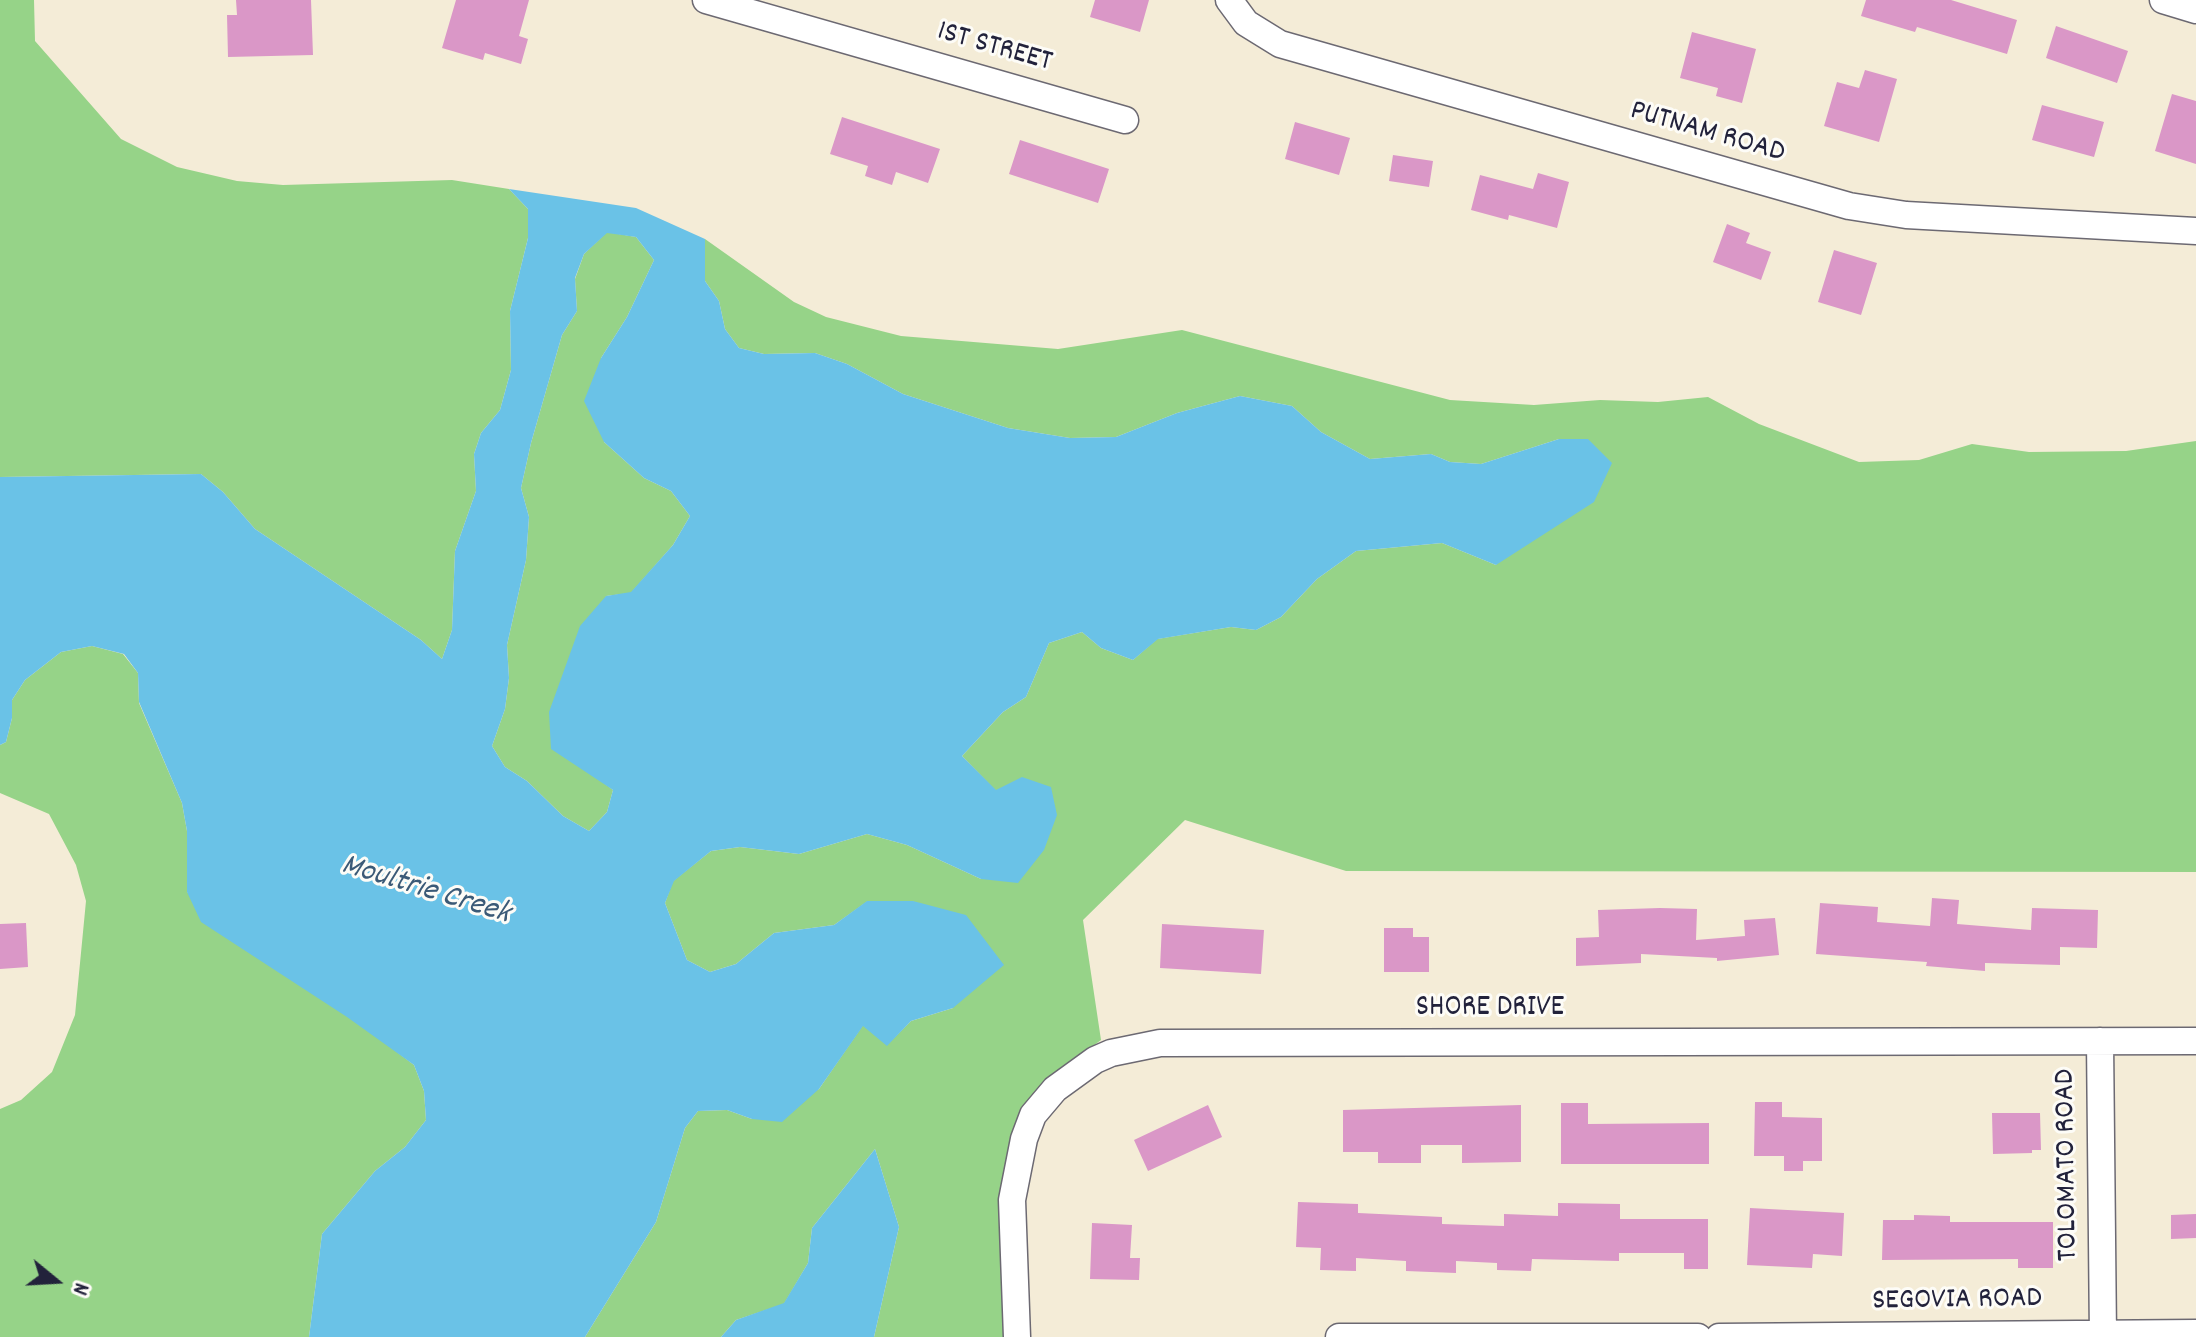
<!DOCTYPE html>
<style>
body{margin:0}
#map{position:relative;width:2196px;height:1337px;overflow:hidden;background:#f4ecd7;font-family:Dekko,sans-serif}
canvas{display:block}
.north{position:absolute;left:16px;top:1241px;width:80px;height:80px;-webkit-text-stroke:6px #fdfcf7;paint-order:stroke;rotate:108deg;font-size:22px;font-weight:700;line-height:32px;text-align:center;color:#22223b}
.north::after{content:'';display:block;margin:auto;width:28px;height:36px;background:#22223b;clip-path:polygon(50% 0,100% 100%,50% 72%,0 100%)}
</style>
<div id="map">
<canvas width="2196" height="1337"></canvas>
<div class="north">N</div>
</div>
<script>
const ctx = document.querySelector('canvas').getContext('2d');
ctx.lineJoin = 'round';
function fill(path, color) {
  ctx.fillStyle = color;
  ctx.fill(path, 'evenodd');
}
function toPath(rows) {
  const path = new Path2D();
  for (const r of rows) {
    path.moveTo(r[0], r[1]);
    for (let i = 2; i < r.length; i += 2) path.lineTo(r[i], r[i + 1]);
  }
  return path;
}
function strokePath(path, color, width, dash) {
  ctx.strokeStyle = color;
  ctx.lineWidth = width;
  ctx.lineCap = dash ? 'butt' : 'round';
  ctx.setLineDash(dash || []);
  ctx.stroke(path);
}
function label(font, color, halo, rows, align = 'center') {
  ctx.font = font + ' Dekko,sans-serif';
  ctx.lineWidth = 6;
  ctx.setLineDash([]);
  ctx.textBaseline = 'middle';
  ctx.strokeStyle = halo;
  ctx.fillStyle = color;
  for (const [text, x, y, turn = 0] of rows) {
    ctx.save();
    ctx.translate(x, y);
    ctx.rotate((+turn || 0) * Math.PI / 180);
    ctx.textAlign = isNaN(turn) ? turn : align;
    if (halo) ctx.strokeText(text, 0, 0);
    ctx.fillText(text, 0, 0);
    ctx.restore();
  }
}
fill(toPath([
 [0,0,34,0,35,41,121,139,177,167,237,181,283,185,452,180,509,189,528,209,528,238,510,311,511,370,500,410,481,433,474,454,476,491,455,551,452,630,442,659,421,640,255,529,223,492,201,474,0,477],
 [607,232,636,237,654,260,627,317,601,358,604,442,644,478,671,491,690,516,673,545,631,593,606,596,586,769,613,790,607,812,589,831,563,816,527,781,505,767,492,746,505,709,509,678,507,645,526,560,529,517,521,488,531,443,562,335,577,311,575,279,584,254],
 [705,239,794,302,826,317,901,336,1058,349,1182,330,1450,400,1534,405,1600,400,1658,402,1708,397,1759,424,1859,462,1919,460,1972,444,2029,452,2126,451,2196,441,2196,872,1346,871,1185,820,1083,920,1101,1040,1044,1083,1014,1135,1010,1337,874,1337,899,1227,875,1149,812,1228,808,1263,784,1304,736,1320,721,1337,585,1337,656,1222,685,1128,698,1111,727,1110,752,1119,819,1089,863,1025,887,1045,911,1021,953,1008,913,901,868,901,834,925,774,933,736,964,710,972,687,960,665,903,673,881,711,851,740,847,799,854,867,834,907,845,981,879,996,791,962,756,1003,712,1026,697,1049,643,1082,632,1101,648,1133,660,1157,639,1231,627,1256,630,1281,617,1317,579,1356,551,1442,543,1496,565,1559,439,1481,464,1450,462,1431,454,1370,459,1321,432,1292,406,1240,396,1177,413,1116,437,1070,438,1008,428,903,394,847,364,815,353,764,354,739,348,725,329,719,301,705,281],
 [92,646,123,654,138,673,139,703,182,803,187,831,187,892,414,1065,424,1091,426,1120,405,1147,375,1171,322,1234,309,1337,0,1337,0,1109,21,1100,52,1072,75,1015,86,901,76,865,49,814,0,793,0,745,6,742,12,718,12,700,25,680,61,652]
]), '#96d388');
fill(toPath([
 [509,189,636,208,705,239,705,281,719,301,725,329,739,348,764,354,815,353,847,364,903,394,1008,428,1070,438,1116,437,1177,413,1240,396,1292,406,1321,432,1370,459,1431,454,1450,462,1481,464,1559,439,1588,439,1612,463,1594,502,1496,565,1442,543,1356,551,1317,579,1281,617,1256,630,1231,627,1158,639,1133,660,1101,648,1082,632,1049,643,1026,697,1003,712,962,756,996,790,1022,777,1051,787,1057,815,1044,850,1018,883,981,879,907,845,867,834,799,854,740,847,711,851,674,881,665,903,687,960,710,972,736,964,774,933,834,925,867,901,913,901,966,915,1004,965,953,1008,911,1021,887,1046,863,1026,819,1089,782,1122,752,1119,727,1110,698,1111,685,1128,656,1222,585,1337,309,1337,322,1234,375,1171,405,1147,426,1120,424,1091,414,1065,347,1017,201,922,187,892,187,831,182,803,139,702,138,673,124,654,92,646,61,652,25,680,12,700,12,718,6,742,0,745,0,477,201,474,223,492,255,529,421,640,442,659,452,630,455,551,476,491,474,454,481,433,500,410,511,370,510,311,528,238,528,209],
 [607,233,636,237,654,260,627,317,601,358,584,401,604,442,644,478,671,491,690,516,673,545,631,592,606,596,580,626,549,712,551,749,613,790,607,812,589,831,563,816,527,781,505,767,492,746,505,709,509,678,507,645,526,560,529,517,521,488,531,443,562,335,577,311,575,278,584,254],
 [875,1149,899,1227,874,1337,721,1337,736,1320,784,1303,808,1263,812,1228]
]), '#6ac2e7');
fill(toPath([
 [236,0,311,0,313,55,228,57,227,15,237,15],
 [456,0,529,0,519,36,528,39,521,64,485,53,483,60,442,48],
 [1095,0,1149,0,1140,32,1090,17],
 [1866,0,1951,0,2017,20,2007,54,1917,27,1915,32,1861,16],
 [2056,26,2128,51,2117,83,2046,58],
 [1692,32,1756,49,1742,103,1716,96,1718,88,1680,78],
 [1865,70,1897,79,1879,142,1824,126,1837,82,1859,88],
 [2172,94,2196,101,2196,164,2155,151],
 [2042,105,2104,122,2094,157,2032,140],
 [842,117,940,149,928,183,896,172,892,185,865,176,868,166,830,154],
 [1295,122,1350,138,1339,175,1285,159],
 [1020,140,1109,169,1098,203,1009,174],
 [1393,155,1433,161,1429,187,1389,181],
 [1538,173,1569,182,1557,228,1509,215,1508,220,1471,210,1480,175,1533,189],
 [1727,224,1750,233,1746,243,1771,252,1761,280,1713,262],
 [1834,250,1877,263,1861,315,1818,302],
 [1932,898,1959,900,1957,924,2031,930,2032,908,2098,910,2097,948,2060,947,2060,965,1985,963,1985,971,1926,966,1927,962,1816,954,1820,903,1878,907,1877,922,1930,926],
 [1660,908,1697,909,1696,940,1745,936,1744,920,1775,918,1779,955,1717,961,1717,958,1641,954,1641,963,1576,966,1576,938,1599,937,1598,910],
 [26,923,28,967,0,969,0,924],
 [1162,924,1264,930,1261,974,1160,968],
 [1384,928,1413,928,1413,937,1429,937,1429,972,1384,972],
 [1755,1102,1782,1102,1782,1117,1822,1118,1822,1161,1803,1161,1803,1171,1784,1171,1784,1156,1754,1156],
 [1561,1103,1588,1103,1588,1124,1709,1123,1709,1164,1561,1164],
 [1208,1105,1222,1137,1148,1171,1134,1140],
 [1521,1105,1521,1162,1462,1163,1462,1145,1421,1145,1421,1163,1378,1163,1378,1152,1343,1152,1343,1110],
 [1992,1113,2040,1113,2041,1150,2032,1150,2032,1153,1993,1154],
 [1298,1202,1358,1204,1358,1213,1442,1217,1442,1224,1504,1226,1504,1214,1558,1216,1558,1203,1620,1204,1620,1219,1708,1219,1708,1269,1684,1269,1684,1253,1619,1253,1619,1261,1532,1259,1531,1271,1497,1270,1497,1263,1456,1261,1456,1273,1406,1271,1406,1261,1356,1258,1356,1271,1320,1270,1321,1248,1296,1247],
 [1750,1208,1844,1213,1842,1256,1813,1254,1812,1268,1747,1265],
 [2196,1214,2196,1238,2171,1239,2171,1215],
 [1914,1215,1950,1216,1950,1222,2053,1222,2053,1268,2018,1268,2018,1259,1882,1260,1883,1220,1914,1220],
 [1092,1223,1132,1225,1130,1258,1140,1258,1139,1280,1090,1279]
]), '#da97c7');
const street = toPath([
 [706,0,1125,120],
 [1229,0,1246,23,1280,44,1849,206,1906,215,2196,231],
 [2163,0,2196,10],
 [2100,1041,2103,1337],
 [1017,1337,1012,1200,1024,1139,1033,1115,1055,1089,1095,1060,1111,1053,1160,1043,2196,1041],
 [1339,1337,1698,1337],
 [1719,1337,2196,1333]
]);
strokePath(street, '#6c6972', 29);
strokePath(street, '#fff', 26);
label('30px', '#22223b', '#fdfcf7', [
 ["1ST STREET",994,49,16],
 ["PUTNAM ROAD",1707,134,16],
 ["SHORE DRIVE",1490,1010],
 ["TOLOMATO ROAD",2069,1165,-91],
 ["SEGOVIA ROAD",1957,1302,-1]
]);
label('italic 32px', '#3b5a77', '#fdfcf7', [
 ["Moultrie Creek",425,892,17]
]);
</script>
